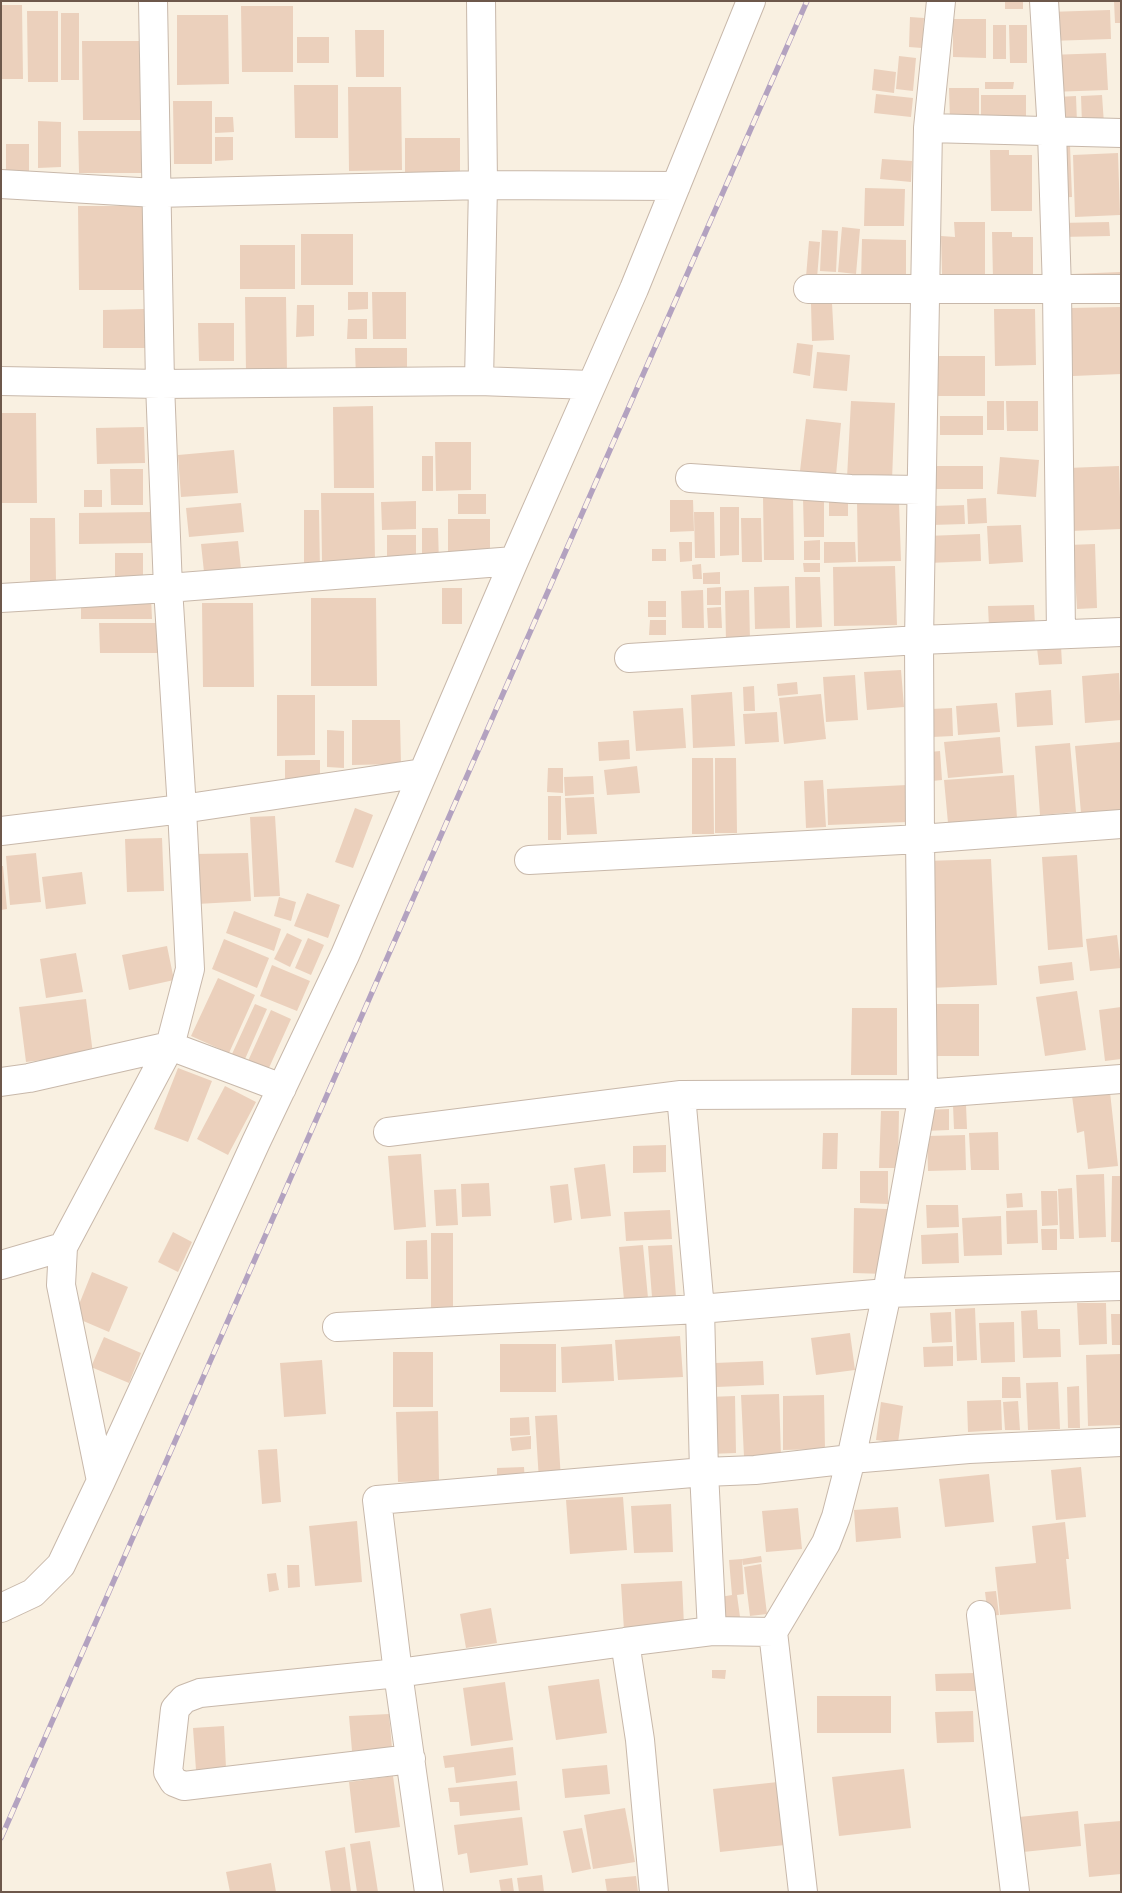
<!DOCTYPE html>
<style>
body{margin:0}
#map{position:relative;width:1122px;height:1893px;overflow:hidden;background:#f9f0e1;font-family:Arial,sans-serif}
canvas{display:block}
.frame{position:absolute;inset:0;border:2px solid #6d584b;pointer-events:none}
</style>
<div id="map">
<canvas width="1122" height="1893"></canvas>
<div class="frame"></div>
</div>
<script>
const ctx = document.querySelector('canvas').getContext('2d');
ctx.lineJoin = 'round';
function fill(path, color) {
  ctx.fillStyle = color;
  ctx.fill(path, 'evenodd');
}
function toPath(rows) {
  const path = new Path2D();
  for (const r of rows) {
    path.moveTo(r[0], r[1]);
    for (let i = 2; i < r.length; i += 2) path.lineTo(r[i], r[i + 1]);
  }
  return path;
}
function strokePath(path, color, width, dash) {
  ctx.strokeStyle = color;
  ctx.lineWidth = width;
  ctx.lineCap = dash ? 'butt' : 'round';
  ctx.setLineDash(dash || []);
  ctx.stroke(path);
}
fill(toPath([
 [1005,1,1023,1,1023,9,1005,9],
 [1114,1,1121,1,1121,23,1115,23],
 [1,5,22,5,23,79,1,79],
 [241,6,293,6,293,72,242,72],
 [1110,10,1111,39,1049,41,1048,12],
 [27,11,58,11,58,82,28,82],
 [61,13,79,13,79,80,61,80],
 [177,15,228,15,229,84,177,85],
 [910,17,924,18,922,48,909,47],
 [953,19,986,19,986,58,953,57],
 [993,25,1006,25,1006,59,993,59],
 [1009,25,1027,25,1027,63,1010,63],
 [355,30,384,30,384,77,356,77],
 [297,37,329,37,329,63,297,63],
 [82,41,146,41,146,120,83,120],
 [1106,53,1108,90,1050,92,1049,55],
 [899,56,916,58,913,91,896,89],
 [874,69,896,72,894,93,872,90],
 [985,82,1014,82,1013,89,985,89],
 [294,85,338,85,338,138,295,138],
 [348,87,401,87,402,170,349,171],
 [949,88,979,88,979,121,950,121],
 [876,94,913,98,911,117,874,113],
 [981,95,1026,95,1026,121,981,121],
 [1102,95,1104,124,1082,124,1081,96],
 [1076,96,1077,123,1057,124,1057,97],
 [173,101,212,101,212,164,174,164],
 [215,117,233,117,234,132,215,133],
 [38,121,61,122,61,167,38,168],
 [78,131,142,131,143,173,79,173],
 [215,137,233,137,233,160,215,161],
 [405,138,460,138,460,175,405,176],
 [6,144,29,144,29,175,6,175],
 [1070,145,1072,197,1056,198,1054,146],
 [990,150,1009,150,1009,155,1032,155,1032,211,991,211],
 [1118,153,1120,215,1075,217,1073,155],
 [882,159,912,161,911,182,880,179],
 [865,188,905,189,904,226,864,226],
 [78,206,144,206,145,290,79,290],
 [954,222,985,222,985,274,942,274,941,236,955,237],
 [1109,222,1110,236,1060,237,1059,223],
 [842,227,860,229,856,274,838,272],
 [822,230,838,231,836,272,820,271],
 [992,232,1012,232,1012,237,1033,237,1033,279,993,279],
 [301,234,353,234,353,285,301,285],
 [862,239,906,240,906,283,861,282],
 [809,241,820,242,817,278,806,277],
 [240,245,295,245,295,289,240,289],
 [1121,272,1121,284,1071,286,1071,274],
 [348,292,368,292,368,309,348,310],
 [372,292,406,292,406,339,373,339],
 [245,297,286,297,287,373,246,373],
 [832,303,834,340,812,341,811,304],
 [297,305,314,305,314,336,296,337],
 [1121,307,1121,374,1073,376,1070,308],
 [144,309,145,348,103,348,103,310],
 [994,309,1035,309,1036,365,995,366],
 [348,319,367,319,367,339,347,339],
 [198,323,234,323,234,361,199,361],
 [797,343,813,345,810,376,793,373],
 [355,348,407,348,407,379,356,379],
 [817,352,850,355,847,391,813,388],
 [938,356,985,356,985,396,938,396],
 [851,401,895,403,892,480,847,478],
 [987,401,1004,401,1004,430,987,430],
 [1006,401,1038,401,1038,431,1007,431],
 [373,406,374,488,334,488,333,407],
 [1,413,36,413,37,503,1,503],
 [940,416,983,416,983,435,940,435],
 [806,419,841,423,836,475,800,471],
 [144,427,145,463,97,464,96,428],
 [435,442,471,442,471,490,436,491],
 [234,450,238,493,181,497,178,455],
 [422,456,433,456,433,491,422,491],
 [1000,457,1039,460,1036,497,997,494],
 [935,466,983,466,983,489,934,489],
 [1119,466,1121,529,1070,531,1067,468],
 [110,469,143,469,143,505,111,505],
 [84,490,102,490,102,507,84,507],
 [321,493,374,493,375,562,322,562],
 [458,494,486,494,486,514,458,514],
 [763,497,793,497,794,560,764,560],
 [848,497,848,516,829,516,829,498],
 [803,498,824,498,824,537,804,537],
 [986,498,987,523,968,524,967,499],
 [670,500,693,500,694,531,670,532],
 [416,501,416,529,382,530,381,502],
 [857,502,899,502,901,561,858,562],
 [241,503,244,532,189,537,186,508],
 [964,505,965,524,932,525,932,506],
 [720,507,739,507,739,555,720,556],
 [304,510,319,510,320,571,304,571],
 [152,512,152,543,79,544,79,513],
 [694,512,714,512,715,558,695,558],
 [30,518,55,518,56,582,30,582],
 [741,518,761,518,762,562,742,562],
 [448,519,490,519,490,562,448,562],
 [1021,525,1023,562,989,564,987,526],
 [422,528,438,528,439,564,422,564],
 [980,534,981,561,927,563,926,536],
 [387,535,416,535,416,560,387,560],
 [820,540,820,560,804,560,804,541],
 [238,541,242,578,205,581,201,544],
 [679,542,692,542,692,561,680,562],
 [824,542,855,542,856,562,824,563],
 [1095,544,1097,608,1077,609,1075,576,1070,576,1068,545],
 [652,549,666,549,666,561,652,561],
 [115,553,143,553,143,580,115,580],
 [803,563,820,563,820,572,804,572],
 [701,564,702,579,693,579,692,565],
 [895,566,897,625,834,626,833,567],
 [720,572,720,584,703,584,703,573],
 [795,577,820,577,822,627,796,628],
 [789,586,790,628,755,629,754,587],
 [721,587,721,605,707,605,707,588],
 [442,588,462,588,462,624,442,624],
 [703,590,704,628,682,628,681,591],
 [749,590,750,642,726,642,725,591],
 [151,597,152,619,81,619,81,598],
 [311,598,376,598,377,686,311,686],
 [648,601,666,601,666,617,648,617],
 [202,603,253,603,254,687,203,687],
 [1034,605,1035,625,989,627,988,606],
 [721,607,722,628,708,628,707,608],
 [650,620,666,620,666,635,649,635],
 [99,623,158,623,158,653,100,653],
 [1061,646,1062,664,1039,665,1037,648],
 [901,670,904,707,867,710,864,672],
 [1119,673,1121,720,1085,723,1082,676],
 [855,675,858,720,826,722,823,677],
 [797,682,798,694,778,696,777,684],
 [754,686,755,711,744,711,743,687],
 [1051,690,1053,725,1017,727,1015,693],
 [732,692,735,746,693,748,691,695],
 [821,694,826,739,784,744,779,698],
 [277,695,315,695,315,755,277,756],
 [997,703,1000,732,958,735,956,706],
 [683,708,686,748,636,751,633,711],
 [952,708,953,736,932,737,931,709],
 [777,712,779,742,745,744,743,714],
 [352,720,400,720,401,764,352,765],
 [327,730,344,731,344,768,327,767],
 [1000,737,1003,773,948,778,944,742],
 [629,740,630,759,599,761,598,742],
 [1121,742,1121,810,1081,813,1075,746],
 [1070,743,1076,812,1040,815,1035,746],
 [940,751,942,780,932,781,930,752],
 [692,758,713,758,714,834,692,834],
 [715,758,736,758,737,833,715,833],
 [285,760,320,760,320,780,285,780],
 [637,766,640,793,607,795,604,770],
 [548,768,563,768,563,793,547,792],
 [1014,775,1017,818,948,823,944,780],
 [593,776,594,794,565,796,564,777],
 [823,780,826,827,806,828,804,781],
 [907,785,908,822,828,825,827,789],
 [548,796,561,796,561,840,548,840],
 [594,797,597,834,567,835,565,798],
 [355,808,373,815,353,868,335,862],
 [275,816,280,896,254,897,250,817],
 [162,838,164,891,127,892,125,839],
 [36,853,41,902,10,905,6,856],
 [248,853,251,901,197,904,195,854],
 [1077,855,1083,947,1048,950,1042,857],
 [991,859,997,985,930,988,924,861],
 [1,866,3,866,7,909,1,910],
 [82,872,86,904,46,909,42,877],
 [307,893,340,905,328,938,294,926],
 [279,897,296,902,291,921,274,916],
 [234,911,281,929,274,951,226,933],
 [287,933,302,940,290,967,274,959],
 [1117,935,1121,968,1090,971,1086,939],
 [308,938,324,945,311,975,295,968],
 [224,939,269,958,257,988,212,969],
 [167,946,174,980,129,990,122,955],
 [76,953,83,992,46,998,40,959],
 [1072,962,1074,980,1040,984,1038,966],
 [272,965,310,981,297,1011,260,996],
 [218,978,255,995,229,1053,191,1036],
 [1077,991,1086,1050,1045,1056,1036,997],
 [86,999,93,1054,26,1062,19,1007],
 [255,1004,267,1009,245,1059,232,1054],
 [932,1004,979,1004,979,1056,932,1056],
 [1121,1007,1121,1059,1105,1061,1099,1010],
 [852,1008,897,1008,897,1075,851,1075],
 [271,1010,291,1019,268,1070,248,1061],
 [178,1068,212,1081,188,1142,154,1129],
 [225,1086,256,1102,228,1155,197,1139],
 [1110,1092,1118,1166,1088,1169,1084,1131,1077,1133,1072,1096],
 [953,1105,966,1105,967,1129,954,1129],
 [949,1109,949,1130,924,1131,923,1110],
 [881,1111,899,1111,898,1168,879,1168],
 [998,1132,999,1170,971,1170,969,1133],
 [823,1133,838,1133,837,1169,822,1169],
 [965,1135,966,1170,928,1171,927,1136],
 [666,1145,666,1172,633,1173,633,1146],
 [421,1154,426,1227,394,1230,388,1156],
 [605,1164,611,1216,581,1219,574,1168],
 [860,1171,888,1171,888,1204,860,1203],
 [1104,1174,1106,1237,1079,1238,1076,1175],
 [1112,1176,1121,1176,1121,1242,1111,1242],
 [489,1183,491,1216,462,1217,461,1184],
 [568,1184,572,1220,554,1223,550,1186],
 [1072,1188,1074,1239,1060,1239,1058,1189],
 [456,1189,458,1225,436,1226,434,1190],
 [1041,1191,1057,1191,1058,1225,1042,1226],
 [1022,1193,1023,1207,1007,1208,1006,1194],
 [926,1205,958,1205,959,1227,927,1228],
 [854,1208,887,1209,886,1274,853,1273],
 [670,1210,672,1239,626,1241,624,1212],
 [1037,1210,1038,1243,1007,1244,1006,1211],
 [1001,1216,1002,1255,964,1256,962,1218],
 [1041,1229,1057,1229,1057,1250,1042,1250],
 [173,1232,192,1242,178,1272,158,1262],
 [431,1233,453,1233,453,1309,431,1310],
 [958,1233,959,1263,922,1264,921,1235],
 [427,1240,428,1279,406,1279,406,1241],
 [643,1245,648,1298,624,1300,619,1247],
 [672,1245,676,1296,652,1297,648,1246],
 [92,1272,128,1287,109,1332,74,1317],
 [1077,1303,1106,1303,1107,1344,1079,1345],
 [975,1308,977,1360,957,1361,955,1309],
 [1037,1310,1038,1329,1060,1329,1061,1357,1023,1358,1021,1311],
 [951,1312,952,1342,932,1343,930,1313],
 [1111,1314,1121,1314,1121,1345,1112,1345],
 [1014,1322,1015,1362,981,1363,979,1323],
 [850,1333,855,1370,816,1375,811,1338],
 [680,1336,683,1377,618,1380,615,1340],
 [104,1337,141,1353,129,1383,91,1367],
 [500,1344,556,1344,556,1392,500,1392],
 [612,1344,614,1381,562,1383,561,1347],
 [953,1346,953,1366,924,1367,923,1347],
 [393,1352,433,1352,433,1407,393,1407],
 [1121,1354,1121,1425,1088,1426,1086,1355],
 [322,1360,326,1414,284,1417,280,1363],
 [763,1361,764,1385,716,1387,715,1363],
 [1002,1377,1020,1377,1021,1398,1002,1398],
 [1058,1382,1060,1429,1028,1430,1026,1383],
 [1079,1386,1080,1428,1068,1428,1067,1387],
 [779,1394,781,1456,744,1457,741,1395],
 [824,1395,825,1449,783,1450,783,1396],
 [735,1396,736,1453,709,1454,708,1397],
 [1001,1400,1002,1430,968,1432,967,1401],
 [1018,1401,1020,1430,1005,1430,1003,1402],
 [881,1402,903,1406,898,1443,876,1440],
 [438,1411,439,1481,398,1482,396,1412],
 [557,1415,561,1480,539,1481,535,1416],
 [529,1417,530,1435,510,1436,510,1418],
 [531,1436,531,1449,512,1451,510,1438],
 [277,1449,281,1502,262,1504,258,1450],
 [524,1467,525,1483,497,1484,497,1468],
 [1081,1467,1086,1517,1056,1520,1051,1470],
 [989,1474,994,1522,945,1527,939,1479],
 [623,1497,627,1550,570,1554,566,1500],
 [671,1504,673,1552,634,1553,631,1506],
 [898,1507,901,1538,856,1542,854,1510],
 [798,1508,802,1549,766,1552,762,1511],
 [357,1521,362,1582,315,1586,309,1526],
 [1065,1522,1069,1559,1066,1559,1071,1609,1000,1615,995,1567,1036,1563,1032,1526],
 [761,1556,762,1562,743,1565,742,1559],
 [742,1559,744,1594,737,1595,740,1617,722,1619,720,1597,732,1595,729,1560],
 [761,1564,767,1614,750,1616,744,1567],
 [287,1565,299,1565,300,1587,288,1588],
 [276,1573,279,1590,269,1592,267,1574],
 [682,1581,684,1626,624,1630,621,1584],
 [996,1591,999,1615,988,1616,985,1592],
 [491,1608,497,1643,466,1648,460,1614],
 [712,1670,726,1670,725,1679,712,1678],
 [975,1673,975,1691,936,1691,935,1674],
 [599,1679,607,1733,556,1740,548,1686],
 [505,1682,513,1740,471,1746,463,1688],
 [817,1696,891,1696,891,1733,817,1733],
 [973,1711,974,1742,937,1743,935,1712],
 [389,1714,392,1748,352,1751,349,1716],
 [224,1726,226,1768,196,1770,193,1728],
 [513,1747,516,1775,456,1783,454,1767,445,1768,443,1756],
 [607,1765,610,1794,565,1798,562,1769],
 [904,1769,911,1828,839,1836,832,1777],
 [393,1776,400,1827,355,1833,349,1782],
 [517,1781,520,1810,460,1816,459,1802,450,1802,448,1788],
 [778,1782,785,1845,720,1852,713,1789],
 [625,1808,635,1862,593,1869,584,1815],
 [1078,1811,1081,1846,1023,1852,1019,1817],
 [522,1817,528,1865,470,1873,467,1853,458,1855,454,1825],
 [1121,1821,1121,1874,1089,1877,1084,1824],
 [582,1828,591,1869,572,1873,563,1831],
 [370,1841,378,1892,357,1892,350,1844],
 [345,1847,351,1892,331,1892,325,1851],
 [271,1863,276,1892,230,1892,226,1872],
 [542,1875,544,1892,519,1892,517,1878],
 [636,1876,638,1892,607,1892,605,1879],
 [512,1878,514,1892,501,1892,499,1880]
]), '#ebd0bc');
const street = toPath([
 [153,1,160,384,168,588,182,809,190,969,170,1046,282,1088],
 [941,1,928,128,919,640,1121,632],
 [1044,1,1052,132,1057,290,1061,634],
 [928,128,1121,133],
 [1,184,156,193,483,185,481,1],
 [808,289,1121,289],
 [1,381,160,384,479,381,591,385],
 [479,381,483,185,676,186],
 [690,478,851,489,921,490],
 [1,598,168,588,514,561],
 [1,831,182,809,423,773],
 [529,860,920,839,919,640,629,658],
 [1,1082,29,1078,170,1046,63,1247,61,1285,101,1481,61,1565,33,1593,1,1608],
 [681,1095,923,1094,920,839,1121,824],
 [1,1265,63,1247],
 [337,1327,700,1309,681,1095,388,1132],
 [101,1481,256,1142,345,955,514,561,634,289,751,1],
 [981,1615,1015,1892],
 [712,1631,704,1472,755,1470,851,1459,969,1449,1121,1442],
 [411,1759,184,1786,174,1782,168,1772,175,1709,184,1699,200,1693,398,1673,625,1642],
 [429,1892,398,1673,377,1500,704,1472,700,1309,887,1293,1121,1286],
 [654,1892,640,1740,625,1642,712,1631,773,1632],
 [803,1892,773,1632,826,1543,836,1517,851,1459,887,1293,923,1094,1121,1079]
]);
strokePath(street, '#c8b8aa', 30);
strokePath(street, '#fff', 28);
const rail = toPath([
 [1,1838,807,1]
]);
strokePath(rail, '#b3a2c0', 5.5);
strokePath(rail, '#fdf4e7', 4, [11]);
</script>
